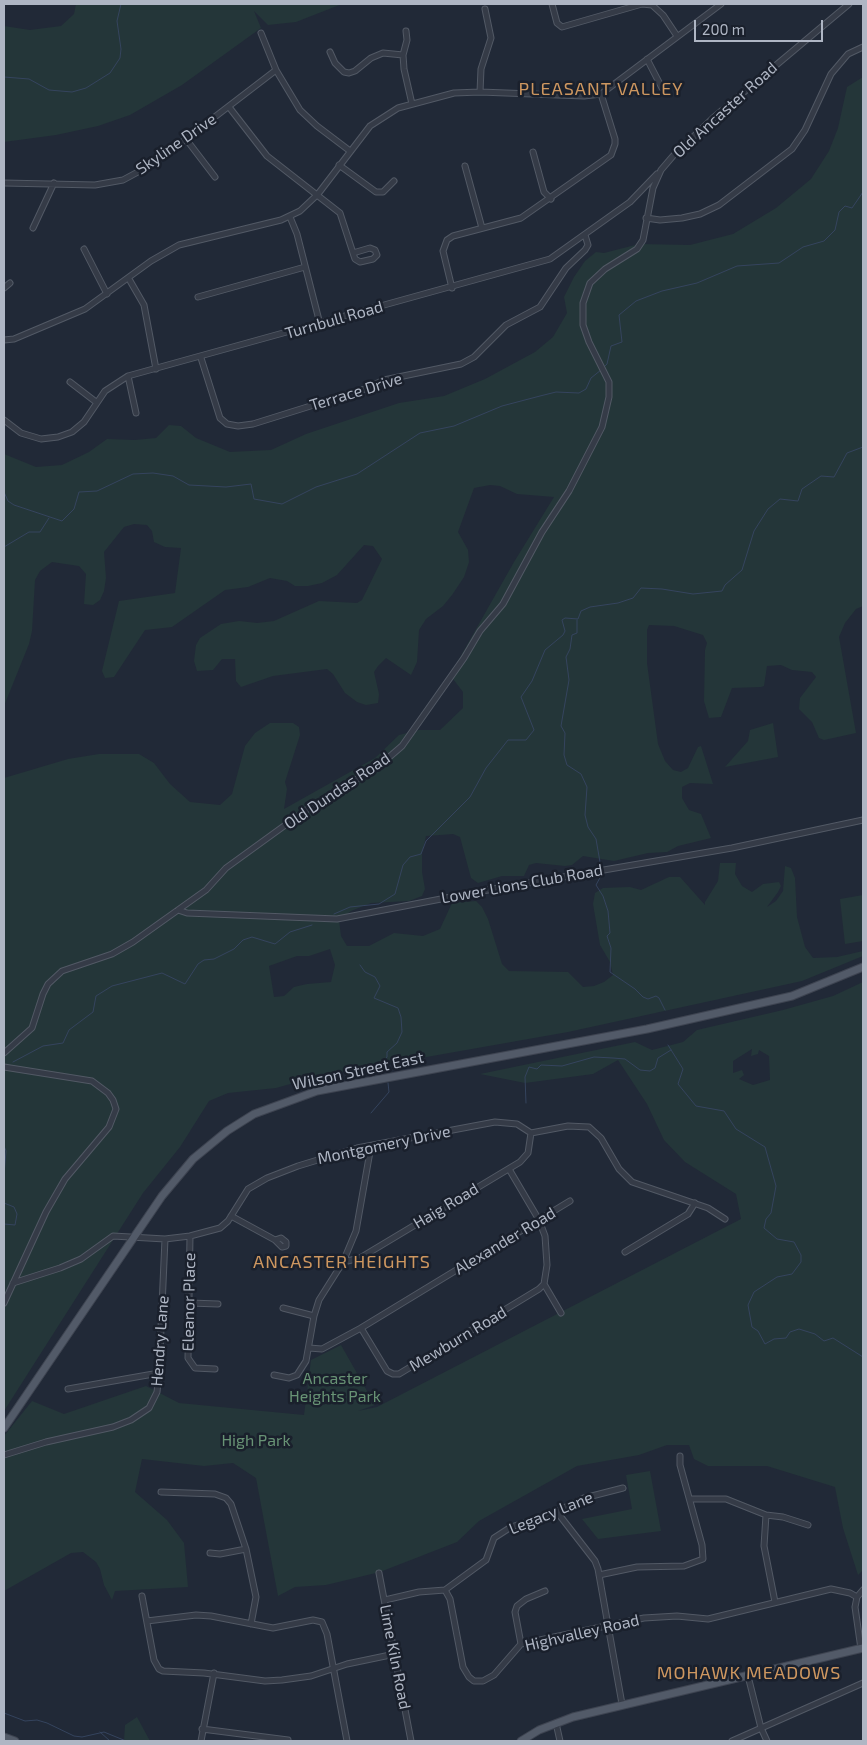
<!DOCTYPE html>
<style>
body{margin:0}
#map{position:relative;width:867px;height:1745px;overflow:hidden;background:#212937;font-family:"Exo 2",sans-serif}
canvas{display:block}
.frame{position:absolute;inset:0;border:5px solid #afb6c4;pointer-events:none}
.scale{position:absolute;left:694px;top:20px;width:129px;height:22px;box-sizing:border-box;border:2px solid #afb6c4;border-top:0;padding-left:6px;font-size:15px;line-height:18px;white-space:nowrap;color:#afb6c4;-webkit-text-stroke:4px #1a202c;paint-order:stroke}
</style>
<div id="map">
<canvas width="867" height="1745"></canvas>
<div class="frame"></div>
<div class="scale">200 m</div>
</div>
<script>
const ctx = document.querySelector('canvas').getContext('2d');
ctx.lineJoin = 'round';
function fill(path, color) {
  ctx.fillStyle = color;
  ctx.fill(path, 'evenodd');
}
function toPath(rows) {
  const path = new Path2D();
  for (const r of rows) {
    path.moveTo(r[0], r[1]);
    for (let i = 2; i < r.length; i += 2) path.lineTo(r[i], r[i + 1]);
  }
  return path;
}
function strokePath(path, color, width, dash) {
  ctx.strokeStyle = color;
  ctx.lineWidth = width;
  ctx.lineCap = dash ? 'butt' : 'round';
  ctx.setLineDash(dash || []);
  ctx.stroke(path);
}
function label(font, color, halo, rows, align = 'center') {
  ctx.font = font + ' "Exo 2",sans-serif';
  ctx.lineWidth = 5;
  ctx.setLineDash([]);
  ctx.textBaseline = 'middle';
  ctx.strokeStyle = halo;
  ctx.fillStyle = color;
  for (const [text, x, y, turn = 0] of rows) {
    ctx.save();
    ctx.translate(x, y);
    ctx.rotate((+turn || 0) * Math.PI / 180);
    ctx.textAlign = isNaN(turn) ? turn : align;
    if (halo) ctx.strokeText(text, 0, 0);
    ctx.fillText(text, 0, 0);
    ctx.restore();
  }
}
fill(toPath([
 [76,4,342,4,296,22,268,25,254,11,261,28,182,85,130,115,98,126,56,135,4,142,4,26,30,30,61,26,74,14],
 [863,77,863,606,856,609,845,623,839,637,856,733,824,740,819,738,812,722,799,709,800,698,816,677,812,672,792,670,781,665,767,666,764,686,761,687,732,688,721,717,709,718,704,701,705,650,707,643,703,635,674,626,649,625,647,630,647,663,658,744,665,761,673,770,681,772,688,768,698,747,701,746,713,784,690,783,682,787,682,798,689,810,701,814,711,838,678,846,667,852,648,853,614,861,583,856,572,865,565,866,536,863,529,865,524,876,502,876,478,883,471,878,460,837,453,834,426,836,422,853,422,872,425,889,422,896,409,901,371,903,351,911,339,920,341,936,347,946,369,946,394,933,423,936,440,929,452,903,476,901,482,907,488,919,502,964,509,971,568,972,583,987,594,986,604,982,613,975,610,962,600,945,593,904,595,893,603,888,630,887,641,890,669,877,680,877,705,905,705,902,718,881,720,863,736,863,735,874,742,886,752,892,763,884,779,882,781,886,778,892,767,907,776,901,783,891,785,866,791,868,795,878,797,917,805,947,813,958,837,957,863,951,863,956,802,981,568,1032,319,1076,276,1088,228,1093,209,1101,180,1147,143,1193,4,1411,4,778,68,759,99,754,139,754,154,763,170,784,190,802,220,805,232,794,245,746,255,733,270,723,293,723,299,727,300,735,285,782,287,789,284,809,375,758,399,735,419,730,440,730,463,708,463,692,450,675,514,562,554,497,517,494,500,486,490,485,474,488,458,532,468,550,469,562,464,577,452,595,443,606,426,619,419,630,417,662,411,675,386,658,378,666,374,672,379,694,378,703,366,705,357,702,345,693,333,674,327,669,273,676,241,687,236,681,235,659,222,659,213,670,197,671,194,661,196,645,200,638,221,624,239,621,257,623,274,621,319,601,357,603,362,600,382,559,373,546,364,545,337,575,322,583,308,586,295,586,287,581,270,578,248,587,225,590,172,627,145,630,114,677,105,678,102,671,119,601,175,593,181,548,165,547,154,542,152,531,147,525,134,524,124,527,104,552,106,578,104,591,100,600,93,605,84,604,86,574,79,566,52,562,40,571,35,580,32,631,29,644,4,706,4,454,36,467,62,465,89,452,107,439,135,440,156,438,169,425,181,426,196,438,230,452,271,450,306,434,399,403,444,396,485,379,535,352,553,337,567,313,564,297,574,277,585,261,596,252,604,253,639,244,690,245,733,234,776,208,811,179,829,151,838,128,847,87],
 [330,949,335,965,331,982,307,984,294,987,284,996,274,997,269,966,297,956,309,956],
 [773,723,778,757,725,767,748,741,750,730],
 [863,895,863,941,845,944,840,899],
 [863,982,863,1570,858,1575,843,1528,835,1487,767,1466,708,1466,694,1459,689,1445,667,1445,639,1455,577,1466,479,1521,457,1542,380,1572,326,1585,295,1587,278,1596,256,1478,233,1463,204,1466,142,1459,135,1492,167,1520,184,1543,188,1587,115,1591,112,1600,104,1585,100,1569,96,1562,83,1552,71,1553,4,1591,4,1436,32,1401,64,1414,146,1386,179,1403,304,1415,311,1360,341,1345,375,1405,358,1411,377,1407,741,1219,736,1194,685,1162,664,1140,647,1104,618,1060,593,1074,525,1083,480,1074,635,1042,652,1050,683,1042,697,1030,783,1010,833,996],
 [752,1049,751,1056,758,1054,759,1050,769,1056,770,1080,753,1085,739,1079,744,1075,742,1070,733,1073,733,1061],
 [650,1471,661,1531,598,1539,582,1519,632,1509,626,1475],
 [137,1717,150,1741,124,1741,125,1725]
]), '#243639');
strokePath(toPath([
 [4,77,29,79,49,90,72,92,86,88,110,73,120,58,121,49,117,21,121,4],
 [604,367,607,364,611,346,622,342,619,315,636,301,662,291,697,283,737,266,779,263,803,247,824,241,835,230,839,212,845,206,852,208,863,192],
 [4,492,8,501,14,505,62,521,74,509,79,492,97,491,133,474,153,473,173,476,189,485,226,487,251,484,254,499,282,504,316,487,357,474,420,433,454,426,502,406,540,396,556,392,579,393,586,389,591,378,601,370],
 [4,547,29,532,40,532,49,518],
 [577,620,577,633,572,635,570,649,566,657,569,680,561,726,565,733,564,755,567,765,581,774,587,787,585,815,588,827,596,839,600,862],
 [602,874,596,885,603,896,608,911,610,933,607,936,611,948,610,972,635,989,643,997,648,999,656,996,659,998,665,1010],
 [334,914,350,907,379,904,395,894,403,865,410,857,421,854,426,841,470,797,486,768,508,740,526,740,534,730,521,697,532,681,545,650,563,635,565,631,562,620,565,618,578,619,581,611,590,607,618,603,633,598,641,588,662,589,693,594,722,591,725,585,742,570,754,531,768,509,780,499,798,501,802,489,821,476,834,477,847,453,863,447],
 [360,965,365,972,375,977,380,986,374,998,398,1008,401,1017,402,1032,397,1043,387,1052,387,1057,381,1064,387,1070],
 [668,1045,683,1069,678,1084,696,1106,724,1111,736,1129,765,1147,776,1186,771,1213,766,1219,764,1228,777,1239,794,1242,801,1255,801,1262,792,1274,777,1277,754,1292,748,1305,752,1327,758,1331,765,1344,774,1339,786,1338,790,1332,799,1329,815,1334,824,1341,833,1338,863,1357],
 [13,1062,43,1046,63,1043,69,1030,93,1012,96,996,112,986,162,973,185,984,198,964,204,960,214,959,234,949,243,940,252,937,275,944,290,932,312,925],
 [526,1103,525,1077,529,1067,537,1069,541,1065,562,1066,594,1057,613,1058,625,1059,640,1070,650,1071,655,1068,658,1058,671,1050],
 [371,1113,389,1092,388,1083],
 [4,1146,6,1151,4,1175],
 [4,1203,14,1207,17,1214,15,1225,4,1224],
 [4,1713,25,1721,37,1720,47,1723,74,1736,82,1737,104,1732,126,1741],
 [100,1732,110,1741]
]), '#35445e', 1);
const minor = toPath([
 [552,4,557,23,562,27,642,4,652,5,663,15,677,36],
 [406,31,407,40,403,55,404,69,412,104],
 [261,33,276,70,300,110,317,126,350,151],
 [330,52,335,63,344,72,349,73,355,71,371,58,383,53,403,55],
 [647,59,662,88],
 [480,92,481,69,491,38,485,9],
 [229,107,267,156,340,213,353,253,370,248,375,250,377,255,373,259,360,262,355,259,353,253],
 [186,139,215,177],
 [533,152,544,192,551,199],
 [339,165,376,192,383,192,394,181],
 [465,166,482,228],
 [4,183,95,185,123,180,149,166,186,139,276,70],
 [290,217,297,234,320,324],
 [646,218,660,220,682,218,700,214,719,205,792,149,805,130,831,74,848,54,863,47],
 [33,228,54,183],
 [84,249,107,294],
 [129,279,144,305,156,369],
 [4,288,10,283],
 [452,288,443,251,447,240,453,236,521,218,611,155,615,144,615,139,601,94],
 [198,297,305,267],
 [4,340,14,339,85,309,151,261,179,245,281,220,300,211,318,194,370,126,398,108,454,93,480,92,584,96,601,94,721,4],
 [201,358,220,418,227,424,238,426,253,424,368,388,384,380,461,364,474,357,506,325,540,307,566,268,585,250,588,245,585,235],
 [128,376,136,413],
 [70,382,96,402],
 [4,420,21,433,41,439,58,437,72,432,84,422,105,391,128,376,550,259,630,202,657,174],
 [178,910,187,913,337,919,493,889,732,848,863,820],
 [4,1053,32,1028,43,994,48,984,62,971,112,954,133,942,206,890,226,868,306,810,380,765,402,746,464,658,480,631,503,604,542,532,569,491,602,427,609,397,609,382,589,342,583,325,583,303,590,283,605,269,637,249,643,240,653,188,661,170,673,156,713,118,849,4],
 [4,1067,92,1081,108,1093,113,1100,116,1109,109,1127,65,1179,46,1212,4,1303],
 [509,1169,539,1220,545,1236,547,1265,544,1284,561,1313],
 [231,1216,275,1240,282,1247,286,1246,286,1242,281,1238,275,1240],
 [190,1236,188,1358,195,1368,215,1369],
 [625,1252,688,1214,695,1203],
 [343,1262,360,1258,520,1162,528,1153,531,1133],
 [13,1283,60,1268,81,1259,113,1236,165,1239,190,1236,220,1228,228,1221,248,1189,267,1178,298,1166,357,1148,495,1122,517,1124,531,1133,568,1126,589,1127,601,1138,619,1169,632,1182,708,1208,725,1219],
 [190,1303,218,1304],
 [283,1308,314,1316],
 [361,1328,387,1371,393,1374,399,1374,539,1289,544,1284],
 [309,1348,322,1349,361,1328,570,1201],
 [274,1375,289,1378,297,1375,306,1361,314,1316,319,1300,343,1262,356,1231,371,1146],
 [68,1389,159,1373],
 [4,1455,46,1442,113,1427,131,1420,149,1408,157,1392,159,1373,165,1239],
 [161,1492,215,1494,226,1498,231,1504,246,1549,256,1597,251,1624],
 [690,1499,726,1499,766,1515,783,1517,808,1525],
 [557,1512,595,1561,598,1569,622,1704],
 [766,1515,764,1546,775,1602],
 [210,1553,220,1554,246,1549],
 [379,1573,411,1741],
 [599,1575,637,1567,684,1566,703,1559,702,1545,680,1465,680,1456],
 [445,1590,486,1560,494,1538,511,1527,550,1515,584,1498,623,1488],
 [142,1596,154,1660,159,1669,163,1671,204,1673,265,1681,282,1680,311,1676,347,1664,395,1654],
 [385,1600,419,1592,445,1590,450,1599,463,1667,469,1677,474,1681,483,1681,494,1675,521,1644,644,1618,677,1616,708,1619,831,1589,850,1593,857,1597],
 [147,1621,196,1615,211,1616,273,1628,313,1620,322,1622,327,1634,347,1741],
 [521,1644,515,1612,517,1606,526,1599,545,1591],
 [861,1649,855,1607,857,1597,863,1590],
 [748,1676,761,1728,767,1741],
 [556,1723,560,1741],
 [202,1729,288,1740],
 [201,1741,214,1673],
 [732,1741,863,1683]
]);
const major = toPath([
 [4,1428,162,1196,193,1159,227,1131,254,1114,317,1091,647,1029,792,996,863,967],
 [4,1737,15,1741],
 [521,1741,539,1730,573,1717,863,1648]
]);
strokePath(minor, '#525965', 7);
strokePath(major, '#3e4451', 9);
strokePath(minor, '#353b47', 5);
strokePath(major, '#525a68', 7);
label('16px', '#afb6c4', '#1a202c', [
 ["Old Ancaster Road",725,110,-42],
 ["Skyline Drive",176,144,-35],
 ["Turnbull Road",334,320,-16],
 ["Terrace Drive",356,392,-17],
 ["Old Dundas Road",337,791,-34],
 ["Lower Lions Club Road",522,884,-10],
 ["Wilson Street East",358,1071,-12],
 ["Montgomery Drive",384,1145,-12],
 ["Haig Road",446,1206,-31],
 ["Alexander Road",505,1241,-31],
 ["Eleanor Place",189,1302,-89],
 ["Mewburn Road",458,1339,-31],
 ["Hendry Lane",160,1341,-86],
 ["Legacy Lane",551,1513,-22],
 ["Highvalley Road",582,1633,-13],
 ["Lime Kiln Road",395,1657,79]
]);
label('16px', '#689375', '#1a202c', [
 ["Ancaster",335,1379],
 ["Heights Park",335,1397],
 ["High Park",256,1441]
]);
ctx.letterSpacing = '1px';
label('18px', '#ce9760', '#1a202c', [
 ["PLEASANT VALLEY",601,89],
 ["ANCASTER HEIGHTS",342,1262],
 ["MOHAWK MEADOWS",749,1673]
]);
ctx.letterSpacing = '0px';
</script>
